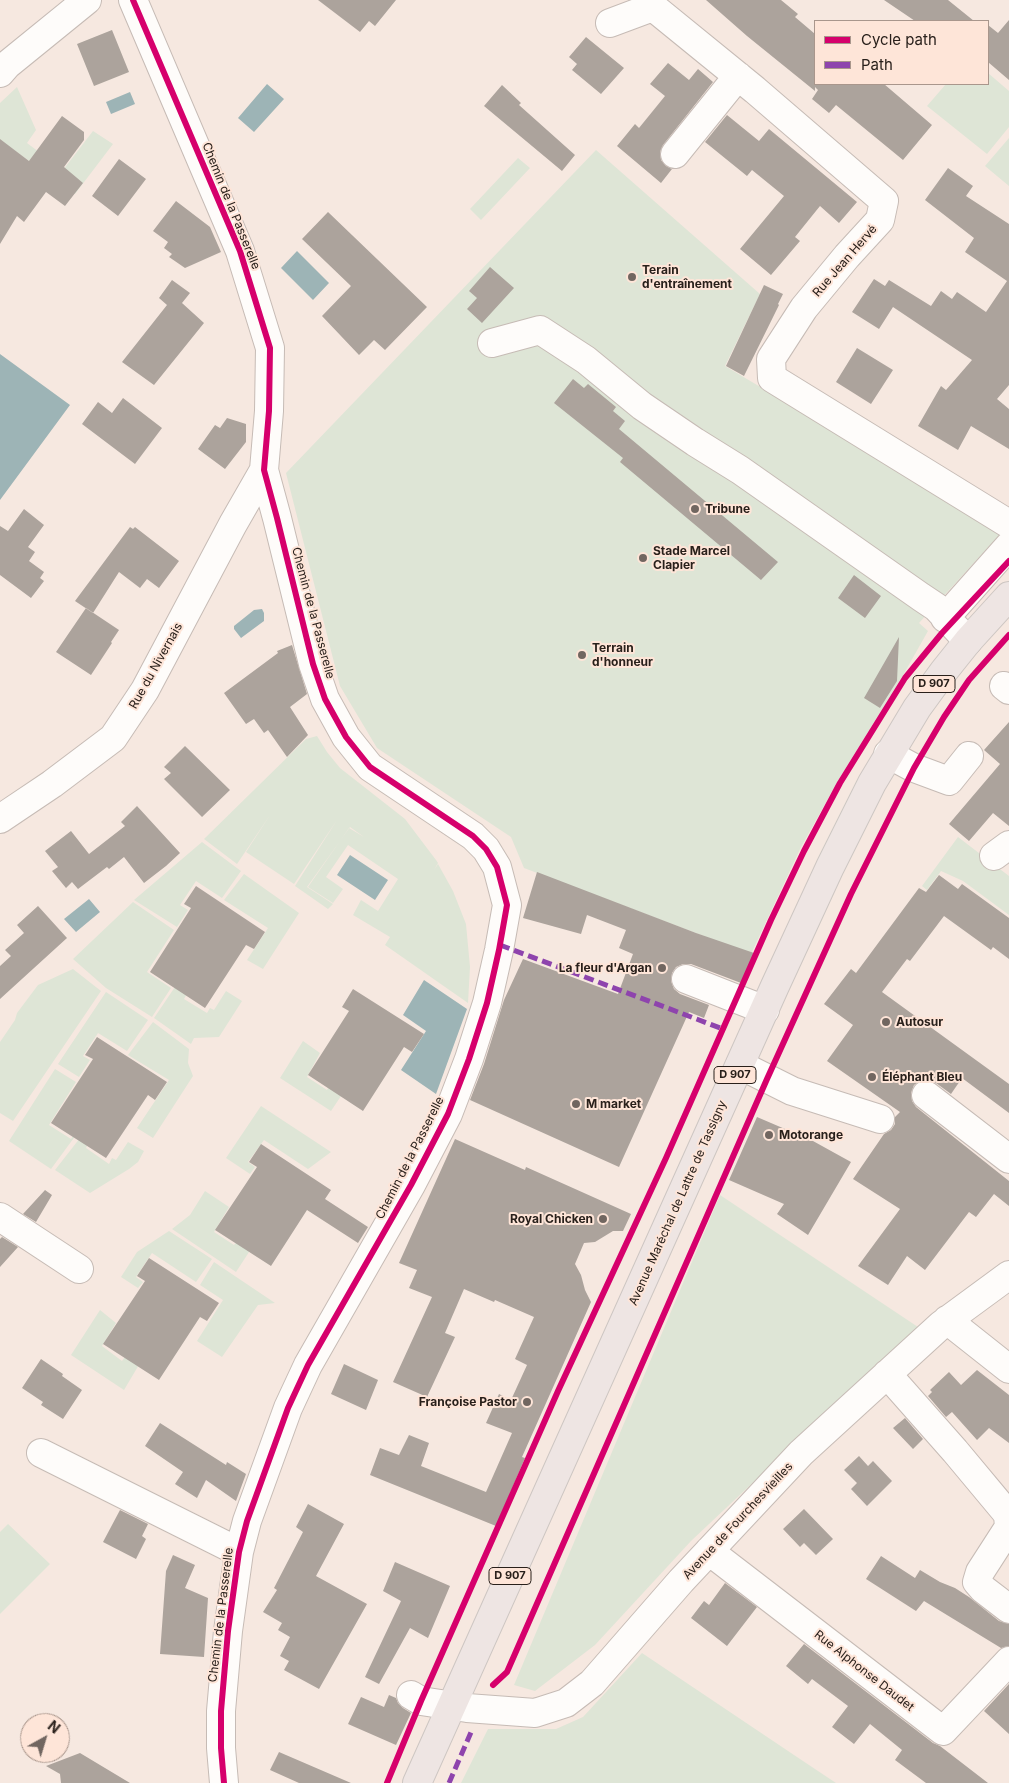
<!DOCTYPE html>
<meta charset="utf-8">
<style>
body{margin:0}
#map{position:relative;width:1009px;height:1783px;overflow:hidden;background:#f6e8e0;font-family:Inter,sans-serif}
canvas{display:block}
.legend{position:absolute;left:814px;top:20px;width:175px;height:65px;box-sizing:border-box;background:#fee5d8;border:1px solid #a9968c;margin:0;padding:6px 9px;list-style:none;font-size:15px;color:#29201b}
.legend li{display:flex;align-items:center;gap:10px;height:25px}
.legend b{width:25px;border:1px solid #a9968c}
.north{position:absolute;left:20px;top:1713px;width:50px;height:50px;box-sizing:border-box;background:#fee5d8;border:1px solid #a9968c;border-radius:50%;rotate:39deg;font-size:14px;font-weight:700;line-height:20px;text-align:center;color:#29201b}
.north::after{content:'';display:block;margin:auto;width:18px;height:22px;background:#716660;clip-path:polygon(50% 0,100% 100%,50% 72%,0 100%)}
</style>
<div id="map">
<canvas width="1009" height="1783"></canvas>
<ul class="legend">
<li><b style="height:6px;background:#d6006c"></b>Cycle path</li>
<li><b style="height:6px;background:#8e44ad"></b>Path</li>
</ul>
<div class="north">N</div>
</div>
<script>
const ctx = document.querySelector('canvas').getContext('2d');
ctx.lineJoin = 'round';
function fill(path, color) {
  ctx.fillStyle = color;
  ctx.fill(path, 'evenodd');
}
function toPath(rows) {
  const path = new Path2D();
  for (const r of rows) {
    path.moveTo(r[0], r[1]);
    for (let i = 2; i < r.length; i += 2) path.lineTo(r[i], r[i + 1]);
  }
  return path;
}
function strokePath(path, color, width, dash) {
  ctx.strokeStyle = color;
  ctx.lineWidth = width;
  ctx.lineCap = dash ? 'butt' : 'round';
  ctx.setLineDash(dash || []);
  ctx.stroke(path);
}
function label(font, color, halo, rows, align = 'center') {
  ctx.font = font + ' Inter,sans-serif';
  ctx.lineWidth = 4;
  ctx.setLineDash([]);
  ctx.textBaseline = 'middle';
  ctx.strokeStyle = halo;
  ctx.fillStyle = color;
  for (const [text, x, y, turn = 0] of rows) {
    ctx.save();
    ctx.translate(x, y);
    ctx.rotate((+turn || 0) * Math.PI / 180);
    ctx.textAlign = isNaN(turn) ? turn : align;
    if (halo) ctx.strokeText(text, 0, 0);
    ctx.fillText(text, 0, 0);
    ctx.restore();
  }
}
fill(toPath([
 [988,73,1009,91,1009,127,987,154,927,106,946,84,988,84],
 [17,87,36,130,27,143,63,170,93,131,113,144,75,194,0,140,0,103],
 [1009,138,1009,186,985,166],
 [596,150,760,294,725,366,1003,531,919,623,928,631,902,677,839,779,801,847,751,954,524,868,511,837,377,748,340,686,286,473],
 [518,158,530,168,481,220,470,209],
 [317,736,327,752,340,768,405,819,436,860,438,863,434,870,438,864,453,891,466,924,470,967,468,1003,385,945,390,937,353,915,361,900,378,911,398,879,348,845,326,877,343,889,333,903,308,887,349,828,364,837,350,827,307,887,333,904,328,909,295,886,337,820,294,884,246,852,270,815,237,864,204,839,306,739],
 [958,837,1009,876,1009,915,963,881,941,871,927,890,922,886],
 [202,842,241,871,222,898,196,881,180,905,188,910,177,927,134,900],
 [244,874,299,913,263,969,247,960,268,928,224,900],
 [133,902,174,930,147,972,171,988,152,1017,106,988,73,959],
 [73,969,101,991,13,1121,0,1113,0,1042,15,1020,17,1013,38,985],
 [177,984,188,992,184,999,207,1013,210,1008,214,1010,226,991,242,1001,219,1037,194,1038,191,1044,154,1018],
 [106,992,148,1020,127,1051,98,1033,83,1056,90,1060,79,1077,58,1064],
 [153,1022,189,1049,188,1063,193,1076,153,1138,137,1128,169,1080,128,1055],
 [303,1041,320,1053,307,1077,327,1090,330,1084,343,1093,331,1111,280,1078],
 [55,1069,76,1082,49,1125,71,1139,74,1135,76,1135,51,1169,9,1141],
 [261,1106,331,1152,308,1169,264,1140,248,1162,255,1167,250,1174,226,1158],
 [80,1138,88,1144,86,1148,109,1164,112,1158,116,1160,128,1142,144,1151,138,1162,129,1169,90,1193,55,1170],
 [205,1191,229,1207,214,1232,234,1245,238,1240,251,1249,236,1272,172,1229,190,1215],
 [720,1195,918,1327,691,1541,595,1645,535,1691,514,1685],
 [169,1231,212,1259,196,1282,152,1253,136,1277,143,1282,138,1288,121,1277,137,1252],
 [214,1262,275,1303,258,1305,222,1357,197,1341,223,1300,200,1285],
 [100,1310,116,1323,102,1346,122,1361,127,1354,140,1363,124,1390,71,1355],
 [8,1524,50,1564,0,1614,0,1532],
 [642,1653,794,1755,836,1783,461,1783,488,1729,556,1729,583,1717]
]), '#dee5d6');
fill(toPath([
 [267,84,284,99,254,132,238,118],
 [130,92,135,104,111,114,106,102],
 [297,251,329,283,313,300,281,268],
 [0,354,70,405,0,500],
 [262,609,264,613,264,621,241,638,234,629,234,626,254,610],
 [350,855,388,880,375,900,337,875],
 [89,899,100,912,76,932,64,919],
 [424,980,467,1009,436,1094,401,1070,426,1031,403,1015]
]), '#9db4b6');
fill(toPath([
 [318,0,396,0,375,26,369,21,360,32],
 [706,0,781,0,798,14,795,17,815,34,815,84,884,84,932,125,903,160,836,105,829,113,812,99,818,90,815,87,815,91,747,36],
 [884,0,948,0,974,21,915,21],
 [1009,20,1009,80,988,62,988,25,998,33],
 [112,30,129,72,94,86,77,44],
 [586,37,624,68,601,94,572,70,577,64,569,57],
 [668,63,689,80,698,69,713,82,663,145,660,152,661,160,666,166,672,169,661,183,617,146,635,124,639,128,665,96,650,84],
 [502,85,521,103,519,105,575,155,562,171,484,106],
 [727,115,759,141,769,129,857,202,839,223,820,206,795,237,800,241,771,275,740,249,784,196,752,170,747,176,705,142],
 [62,116,84,132,84,140,64,167,83,183,65,206,46,192,24,222,17,216,0,244,0,139,29,161],
 [119,159,146,179,118,216,92,196],
 [948,168,973,186,966,196,1009,224,1009,385,997,399,1009,409,1009,449,971,426,958,450,918,426,941,386,946,390,972,360,893,307,879,329,852,312,874,279,885,286,889,280,931,306,941,291,952,299,957,292,986,312,1007,281,965,252,974,238,925,200],
 [176,201,210,227,221,252,185,268,169,257,172,254,164,248,168,242,153,231],
 [328,212,427,307,385,350,374,340,359,355,322,316,351,286,302,239],
 [490,267,514,288,482,323,467,309,477,298,469,291],
 [172,280,190,293,182,303,204,323,154,385,122,362,167,305,159,298],
 [764,285,783,294,778,304,779,305,744,376,726,366],
 [857,348,893,370,871,404,836,382],
 [573,379,584,388,588,384,616,407,613,411,625,421,619,429,778,562,761,580,620,462,623,458,554,403],
 [123,398,162,428,135,464,82,424,98,402,112,413],
 [227,418,246,424,246,442,225,469,198,449,215,425,220,428],
 [24,509,44,525,28,547,35,552,29,561,44,572,40,578,44,581,31,598,0,575,0,526,8,531],
 [130,527,133,529,135,527,179,561,159,588,147,579,140,588,119,572,93,613,75,601],
 [854,575,881,596,865,618,838,598],
 [86,608,119,630,111,642,112,643,91,675,56,652],
 [899,637,897,681,880,708,864,698],
 [292,645,307,694,290,707,308,735,287,757,268,730,264,733,254,719,246,724,224,693,278,653,277,651],
 [1009,722,1009,826,993,813,969,841,949,824,1000,764,984,750],
 [185,746,230,790,202,817,164,779,171,773,164,767],
 [137,806,180,853,166,866,144,883,124,857,109,869,107,867,78,889,72,882,66,888,52,871,58,867,45,851,71,831,89,854,125,826,121,822],
 [537,872,696,933,754,953,741,983,691,964,683,964,676,967,672,973,671,981,674,989,680,994,709,1005,704,1018,689,1012,619,1167,470,1100,484,1064,504,1000,523,959,618,994,633,954,619,948,626,930,587,915,581,934,523,918],
 [939,875,958,889,962,884,1009,918,1009,959,993,947,991,950,944,916,910,961,907,959,882,992,1009,1084,1009,1113,962,1078,951,1094,936,1083,928,1080,921,1080,914,1085,911,1093,912,1101,916,1107,1009,1181,1009,1206,994,1194,976,1217,969,1212,925,1270,907,1256,888,1285,858,1266,900,1209,853,1179,884,1134,891,1130,895,1124,895,1117,900,1112,827,1061,853,1025,824,1004,851,969,856,973,919,888,926,892],
 [196,886,265,932,254,949,246,945,205,1008,150,972,191,908,184,904],
 [38,906,67,938,0,999,0,966,11,956,5,950,24,933,17,925],
 [353,989,424,1034,412,1052,404,1047,363,1111,308,1075,349,1011,342,1007],
 [97,1037,167,1082,155,1100,148,1095,106,1158,51,1123,93,1059,85,1055],
 [757,1117,813,1141,851,1162,808,1235,777,1214,784,1204,729,1180],
 [455,1139,525,1170,526,1167,631,1214,623,1231,613,1231,595,1242,584,1243,575,1264,581,1275,585,1290,591,1302,522,1457,525,1458,496,1526,370,1475,380,1448,399,1455,409,1435,429,1443,421,1466,486,1492,512,1433,486,1423,499,1394,511,1400,527,1365,515,1359,534,1317,495,1300,494,1302,464,1289,445,1333,455,1337,427,1397,393,1382,432,1297,409,1288,417,1270,399,1263],
 [261,1144,331,1190,325,1199,368,1227,358,1243,307,1210,271,1266,215,1230,257,1167,249,1162],
 [45,1190,52,1195,36,1222,23,1214],
 [2,1237,18,1247,0,1267,0,1239],
 [149,1258,219,1303,207,1321,200,1317,159,1380,103,1344,145,1281,137,1276],
 [41,1359,63,1374,62,1376,82,1390,63,1419,41,1405,43,1402,22,1388],
 [344,1364,378,1380,366,1410,331,1394],
 [977,1370,1009,1395,1009,1443,989,1428,977,1440,952,1412,946,1417,928,1396,932,1392,930,1390,949,1372,961,1385],
 [905,1418,923,1439,913,1449,893,1428],
 [160,1423,226,1465,227,1462,246,1474,236,1501,206,1480,197,1498,175,1484,183,1472,145,1446],
 [859,1456,868,1466,873,1461,892,1481,867,1506,851,1489,857,1483,844,1470],
 [308,1504,344,1524,316,1576,367,1604,319,1689,284,1670,289,1661,280,1656,290,1637,278,1630,282,1623,263,1612,277,1590,274,1588,303,1532,296,1527],
 [804,1509,833,1539,816,1555,804,1543,800,1547,783,1529],
 [120,1510,148,1524,142,1536,146,1539,136,1559,103,1542],
 [173,1555,195,1565,185,1588,208,1598,204,1657,160,1654,166,1571],
 [881,1556,915,1578,920,1570,940,1582,955,1588,969,1597,999,1621,1009,1624,1009,1646,1001,1648,924,1601,916,1611,866,1579],
 [395,1562,450,1586,428,1638,410,1628,379,1684,365,1677,401,1601,383,1591],
 [725,1583,757,1607,727,1646,691,1618,704,1601,709,1605],
 [804,1644,933,1743,940,1746,988,1783,926,1783,895,1760,902,1750,870,1724,854,1744,832,1727,848,1706,812,1679,808,1684,786,1666],
 [1009,1684,1009,1734,984,1711],
 [389,1695,396,1698,398,1703,403,1708,411,1713,396,1745,348,1724,361,1697,384,1707],
 [279,1752,351,1783,299,1783,270,1770],
 [80,1753,130,1783,61,1783,60,1774,46,1766]
]), '#aca39c');
const minor = toPath([
 [133,0,240,251,270,348,269,411,264,470,277,518,313,664,325,699,346,737,370,767,473,836,486,849,497,867,507,905,499,950,487,1003,469,1059,448,1114,411,1185,308,1365,288,1408,247,1521,239,1552,228,1631,221,1711,221,1748,224,1783],
 [610,23,653,7,755,90,884,201,880,220,847,256,804,308,771,359,772,378,1009,524],
 [0,73,7,65,87,0],
 [675,154,738,76],
 [492,343,540,330,586,360,642,406,695,442,740,470,921,597,936,607,968,641],
 [945,618,1009,546],
 [1004,686,1009,690],
 [888,754,914,768,949,781,969,756],
 [0,819,52,784,113,738,145,690,233,524,264,470],
 [994,856,1009,845],
 [686,979,765,1010],
 [740,1065,792,1091,880,1119],
 [926,1095,1009,1159],
 [0,1217,79,1269],
 [947,1320,1009,1369],
 [887,1374,955,1451,1005,1511,1008,1515,1009,1527],
 [41,1453,239,1552],
 [1009,1527,980,1572,977,1582,983,1589,1009,1609],
 [709,1551,943,1731,1009,1661],
 [411,1695,421,1701,467,1708,535,1713,566,1703,592,1683,681,1581,801,1453,941,1325,1009,1275]
]);
const major = toPath([
 [417,1783,775,986,830,867,872,783,917,708,944,671,968,641,1009,596]
]);
strokePath(minor, '#c6bbb5', 30);
strokePath(major, '#cdc6c2', 30);
strokePath(minor, '#fefcfa', 28);
strokePath(major, '#eee5e3', 28);
strokePath(toPath([
 [500,945,723,1029],
 [449,1783,472,1730]
]), '#8e44ad', 5, [10, 5]);
strokePath(toPath([
 [133,0,240,251,270,348,269,411,264,470,277,518,313,664,325,699,346,737,370,767,473,836,486,849,497,867,507,905,499,950,487,1003,469,1059,448,1114,411,1185,308,1365,288,1408,247,1521,239,1552,228,1631,221,1711,221,1748,224,1783],
 [493,1685,507,1672,767,1079,851,894,914,768,944,717,969,680,1009,635],
 [387,1783,421,1701,558,1391,666,1158,771,920,804,851,840,783,905,678,942,633,1009,561]
]), '#d6006c', 6);
for (const [x, y, r, color] of [
 [632,277,5,"#716660"],
 [695,509,5,"#716660"],
 [643,558,5,"#716660"],
 [582,655,5,"#716660"],
 [662,968,5,"#716660"],
 [886,1022,5,"#716660"],
 [872,1077,5,"#716660"],
 [576,1104,5,"#716660"],
 [769,1135,5,"#716660"],
 [603,1219,5,"#716660"],
 [527,1402,5,"#716660"]
]) {
  const dot = new Path2D();
  dot.arc(x, y, r, 0, 2 * Math.PI);
  ctx.fillStyle = color;
  ctx.fill(dot);
  strokePath(dot, '#fee5d8', 2);
}
for (const [x, y, w] of [
 [934,684,42],
 [735,1075,42],
 [510,1576,42]
]) {
  const box = new Path2D();
  box.roundRect(x - w / 2, y - 8.5, w, 17, 4);
  ctx.fillStyle = '#fee5d8';
  ctx.fill(box);
  strokePath(box, '#29201b', 1);
}
label('bold 11px', '#29201b', null, [
 ["D 907",934,684],
 ["D 907",735,1075],
 ["D 907",510,1576]
]);
label('12px', '#29201b', '#fee5d8', [
 ["Chemin de la Passerelle",231,206,68],
 ["Rue Jean Hervé",845,261,-49],
 ["Chemin de la Passerelle",313,613,75],
 ["Rue du Nivernais",156,666,-61],
 ["Chemin de la Passerelle",410,1158,-63],
 ["Avenue Maréchal de Lattre de Tassigny",678,1203,-66],
 ["Avenue de Fourchesvieilles",738,1521,-47],
 ["Chemin de la Passerelle",221,1615,-83],
 ["Rue Alphonse Daudet",864,1671,38]
]);
label('bold 12px', '#29201b', '#fee5d8', [
 ["Terain",642,270],
 ["d'entraînement",642,284],
 ["Tribune",705,509],
 ["Stade Marcel",653,551],
 ["Clapier",653,565],
 ["Terrain",592,648],
 ["d'honneur",592,662],
 ["La fleur d'Argan",652,968,"right"],
 ["Autosur",896,1022],
 ["Éléphant Bleu",882,1077],
 ["M market",586,1104],
 ["Motorange",779,1135],
 ["Royal Chicken",593,1219,"right"],
 ["Françoise Pastor",517,1402,"right"]
], 'left');
</script>
